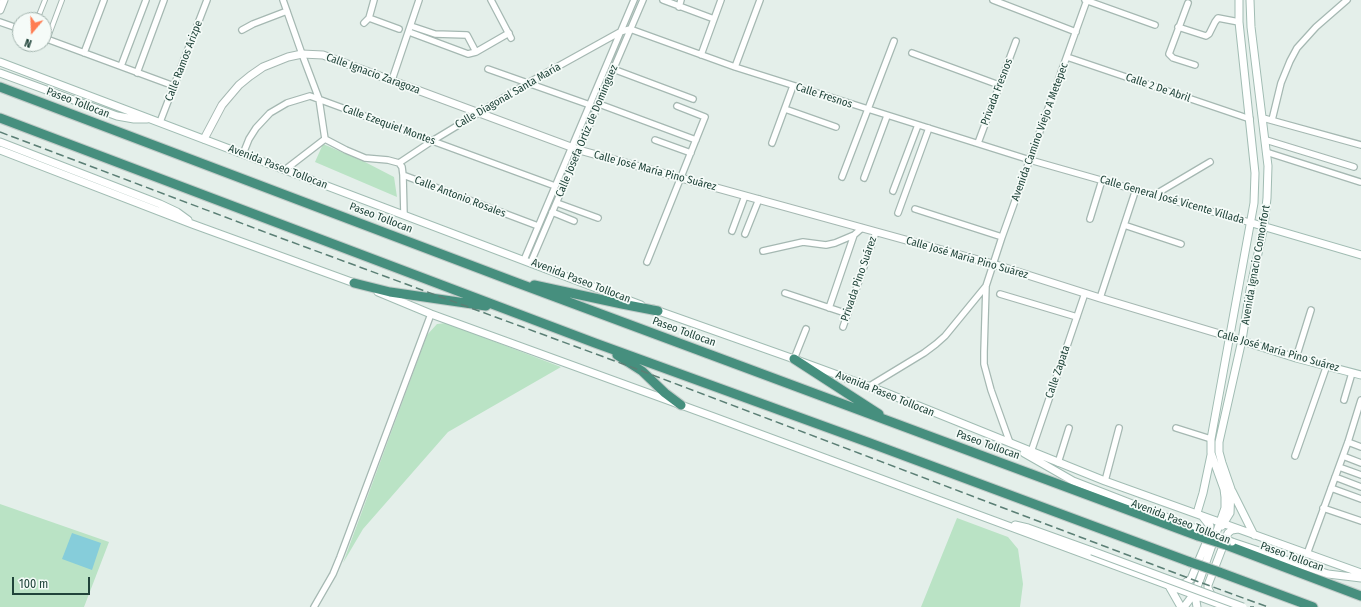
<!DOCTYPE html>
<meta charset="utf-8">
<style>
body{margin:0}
#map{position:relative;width:1361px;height:607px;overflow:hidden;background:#e4efea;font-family:"Fira Sans Condensed",sans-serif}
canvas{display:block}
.north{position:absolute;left:12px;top:12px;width:40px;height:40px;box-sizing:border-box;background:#f5fbf8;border:1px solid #a0b2ac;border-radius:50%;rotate:199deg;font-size:11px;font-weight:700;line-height:16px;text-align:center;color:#20443a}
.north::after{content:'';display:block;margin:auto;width:14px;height:18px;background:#ff7d52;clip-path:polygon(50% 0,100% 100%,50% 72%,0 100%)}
.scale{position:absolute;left:12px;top:577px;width:78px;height:18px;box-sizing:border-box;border:2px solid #20443a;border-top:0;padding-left:5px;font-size:12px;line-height:14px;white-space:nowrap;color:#20443a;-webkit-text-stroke:3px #f5fbf8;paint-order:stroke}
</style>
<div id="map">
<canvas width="1361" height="607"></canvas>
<div class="north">N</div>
<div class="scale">100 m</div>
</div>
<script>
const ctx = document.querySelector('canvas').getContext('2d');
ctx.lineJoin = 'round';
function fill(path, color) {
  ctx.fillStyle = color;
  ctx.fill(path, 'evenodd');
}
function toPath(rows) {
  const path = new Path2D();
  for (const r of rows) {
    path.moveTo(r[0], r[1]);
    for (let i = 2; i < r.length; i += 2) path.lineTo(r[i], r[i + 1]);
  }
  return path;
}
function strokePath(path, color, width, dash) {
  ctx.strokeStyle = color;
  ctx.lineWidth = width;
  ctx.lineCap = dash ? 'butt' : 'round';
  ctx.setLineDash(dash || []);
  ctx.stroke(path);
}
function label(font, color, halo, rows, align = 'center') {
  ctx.font = font + ' "Fira Sans Condensed",sans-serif';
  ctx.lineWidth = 3.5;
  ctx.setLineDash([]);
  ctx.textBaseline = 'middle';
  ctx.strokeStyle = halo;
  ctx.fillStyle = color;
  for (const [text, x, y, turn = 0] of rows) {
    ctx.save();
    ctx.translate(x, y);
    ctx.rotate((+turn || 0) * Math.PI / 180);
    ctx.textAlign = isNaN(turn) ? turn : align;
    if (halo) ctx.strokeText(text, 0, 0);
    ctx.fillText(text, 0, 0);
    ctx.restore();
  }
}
fill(toPath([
 [323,144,365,162,394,177,397,197,315,162],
 [446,323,561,367,448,432,363,529,343,563,427,335,437,324],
 [0,504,109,542,84,607,0,607],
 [957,518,1008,537,1018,549,1023,584,1020,607,921,607]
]), '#bae3c5');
fill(toPath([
 [72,533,101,543,92,570,62,559]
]), '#86cdda');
const pedestrian = toPath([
 [37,20,45,0],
 [47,40,62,0]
]);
const minor = toPath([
 [283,0,302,54,319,99,325,139],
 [491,0,511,38],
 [663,0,714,19],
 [993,0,1076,32],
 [1085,0,1155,25],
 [1188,3,1169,54,1173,58,1195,65],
 [679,7,681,0],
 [369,18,399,29],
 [0,22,20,29],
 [364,23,369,18,374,0],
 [411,26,435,34,467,35,476,52],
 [1178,27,1206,36,1209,34,1215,22,1218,18,1239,22],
 [242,30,253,24,287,11],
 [409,32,468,54,476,52,509,33],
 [44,38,174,86],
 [84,53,104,0],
 [912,53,999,85],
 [701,55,721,0],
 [1067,57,1250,119],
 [121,66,146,0],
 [735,67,760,0],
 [488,69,590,105],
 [613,69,693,99],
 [137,73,164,0],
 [392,80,419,0],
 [599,104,696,140],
 [785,109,836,127],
 [1263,118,1361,145],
 [1272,120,1281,83,1290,61,1297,48,1316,27,1347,0],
 [160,122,207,0],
 [325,139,346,150,365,158,388,160,399,163,402,167,403,175,538,226],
 [655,140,691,153],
 [1266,140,1354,167],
 [772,143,793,86],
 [978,143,1016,41],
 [1266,152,1360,182],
 [243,154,249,139,256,128,270,113,287,103,310,96,555,186],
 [399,163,432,141,528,83,620,32,630,29,735,67,868,109,1030,160,1252,223],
 [286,169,325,139],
 [403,175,404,215],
 [842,177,894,41],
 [864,178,887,116],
 [893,191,918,125],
 [1156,194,1210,162],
 [557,203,598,218],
 [915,209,1002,237],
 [552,212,574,221],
 [898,213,929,128],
 [1090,219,1102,180],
 [1124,225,1181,244],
 [732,231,745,196],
 [745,234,759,199],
 [763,251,803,242,826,245,835,243,854,235,862,228],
 [524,260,634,0],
 [531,262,643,0],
 [647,262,705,117,677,106],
 [986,286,984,352,984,364,991,390,1010,443],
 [785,293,848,314],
 [1000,294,1077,317],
 [1100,298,1136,189],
 [829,308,854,235],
 [843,327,876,232],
 [1296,358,1311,310],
 [794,359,806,329],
 [868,387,924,353,936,344,945,336,986,286,1002,237,1087,0],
 [1344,400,1352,373],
 [1176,428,1211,439],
 [1348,442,1361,447],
 [1031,452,1085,293],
 [1295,456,1327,365],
 [1343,456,1361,463],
 [1058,463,1069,428],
 [1339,467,1361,475],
 [1335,477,1361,487],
 [1105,481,1119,428],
 [1331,488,1361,499],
 [1323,508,1361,521],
 [1307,554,1348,442,1361,400],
 [314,607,333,574,340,557,431,314]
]);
const tertiary = toPath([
 [0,10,4,0],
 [204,139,222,105,239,85,250,76,263,67,288,57,302,54,323,55,579,150,993,264,1100,298,1230,337]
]);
const secondary = toPath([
 [0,62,641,305],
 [0,73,117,116,134,119,147,119],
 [0,142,160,204,177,212,188,220],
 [0,150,192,224,357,284],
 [1252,223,1361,255],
 [378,292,431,314,714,417,1227,607],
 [653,309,794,359,884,392,1105,481,1361,573],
 [1230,337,1296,358,1361,375],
 [1024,453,1073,481,1199,530],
 [1232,491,1254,535],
 [1197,513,1203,493,1211,455],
 [1015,525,1028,528,1092,551],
 [1222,526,1230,513,1231,489,1222,463,1219,452,1219,442,1242,340,1250,290,1264,226,1267,198,1268,166,1251,27,1250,0],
 [1232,542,1328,574,1361,578],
 [1177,585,1185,583,1191,579,1209,536,1210,526,1203,517],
 [1169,586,1181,607],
 [1195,595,1197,607],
 [1212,597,1208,588,1208,585,1228,533,1232,530,1238,529],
 [1184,607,1193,595,1199,582,1225,508,1225,497,1224,489,1211,453,1211,439,1254,203,1255,173,1239,22,1239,0]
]);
const trunk = toPath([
 [0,87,515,282,1198,536],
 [0,118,595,343,870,443,1190,562],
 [354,283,390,292,486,306],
 [534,285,622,304,658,311],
 [617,355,642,371,665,393,681,405],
 [794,359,879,414],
 [1226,545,1361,596],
 [1219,572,1313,607]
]);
strokePath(pedestrian, '#a5b8b2', 6);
strokePath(minor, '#a5b8b2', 8);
strokePath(tertiary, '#a5b8b2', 9);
strokePath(secondary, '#a1bcb3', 9);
strokePath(trunk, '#c1cbc8', 11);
strokePath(pedestrian, '#fff', 4);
strokePath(minor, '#fff', 5.5);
strokePath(tertiary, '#fff', 7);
strokePath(secondary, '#fff', 7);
strokePath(trunk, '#468f7e', 9);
strokePath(toPath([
 [0,132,270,234,642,371,1191,579,1268,607],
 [1238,607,1254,607]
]), '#5b7f75', 1.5, [8, 4]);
const secondaryBridge = toPath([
 [1199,530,1232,542],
 [1092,551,1243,607]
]);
const trunkBridge = toPath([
 [1198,536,1226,545],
 [1190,562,1219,572]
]);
strokePath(secondaryBridge, '#a1bcb3', 9, []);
strokePath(trunkBridge, '#c1cbc8', 11, []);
strokePath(secondaryBridge, '#fff', 7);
strokePath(trunkBridge, '#468f7e', 9);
label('11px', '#20443a', '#f5fbf8', [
 ["Calle Ramos Arizpe",184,61,-69],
 ["Calle Ignacio Zaragoza",373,74,20],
 ["Calle 2 De Abril",1158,88,19],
 ["Privada Fresnos",997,92,-69],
 ["Calle Diagonal Santa María",508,96,-30],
 ["Calle Fresnos",824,96,18],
 ["Paseo Tollocan",78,103,21],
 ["Calle Ezequiel Montes",389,125,20],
 ["Calle Josefa Ortiz de Domínguez",587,131,-67],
 ["Avenida Camino Viejo A Metepec",1040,132,-70],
 ["Avenida Paseo Tollocan",278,167,21],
 ["Calle José María Pino Suárez",655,171,15],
 ["Calle Antonio Rosales",460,197,21],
 ["Calle General José Vicente Villada",1172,200,16],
 ["Paseo Tollocan",381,218,21],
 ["Calle José María Pino Suárez",967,258,16],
 ["Avenida Ignacio Comonfort",1256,265,-80],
 ["Privada Pino Suárez",859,279,-71],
 ["Avenida Paseo Tollocan",581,281,21],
 ["Paseo Tollocan",684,332,20],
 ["Calle José María Pino Suárez",1278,351,16],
 ["Calle Zapata",1058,372,-71],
 ["Avenida Paseo Tollocan",885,394,22],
 ["Paseo Tollocan",988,445,20],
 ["Avenida Paseo Tollocan",1181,522,21],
 ["Paseo Tollocan",1292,557,20]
]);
</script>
